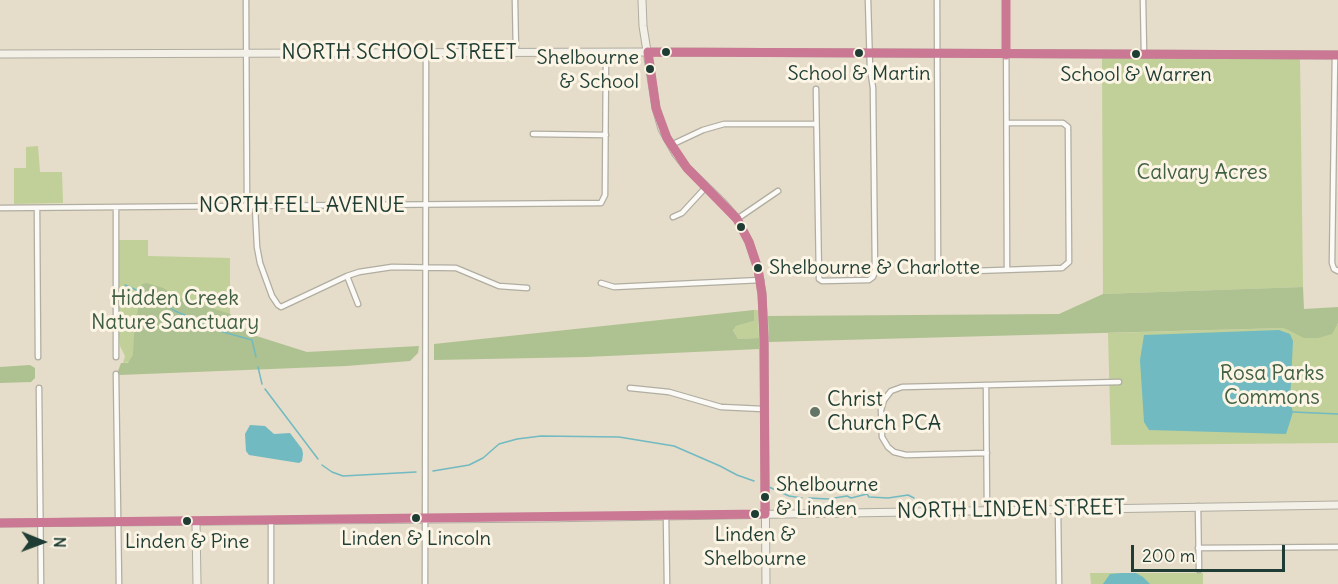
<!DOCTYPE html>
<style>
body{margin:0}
#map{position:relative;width:1338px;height:584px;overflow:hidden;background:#e5dcc9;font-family:Delius,sans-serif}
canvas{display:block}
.north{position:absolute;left:12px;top:512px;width:60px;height:60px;-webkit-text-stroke:4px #fcf5e5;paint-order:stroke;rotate:91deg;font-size:16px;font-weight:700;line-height:24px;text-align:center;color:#1f3d34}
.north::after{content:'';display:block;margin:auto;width:21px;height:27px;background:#1f3d34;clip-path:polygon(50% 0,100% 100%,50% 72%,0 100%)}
.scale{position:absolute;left:1131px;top:545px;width:154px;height:27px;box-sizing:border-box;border:3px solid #1f3d34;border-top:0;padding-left:8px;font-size:18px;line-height:21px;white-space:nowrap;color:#1f3d34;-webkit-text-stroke:4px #fcf5e5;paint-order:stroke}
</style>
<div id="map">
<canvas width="1338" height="584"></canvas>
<div class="north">N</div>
<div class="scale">200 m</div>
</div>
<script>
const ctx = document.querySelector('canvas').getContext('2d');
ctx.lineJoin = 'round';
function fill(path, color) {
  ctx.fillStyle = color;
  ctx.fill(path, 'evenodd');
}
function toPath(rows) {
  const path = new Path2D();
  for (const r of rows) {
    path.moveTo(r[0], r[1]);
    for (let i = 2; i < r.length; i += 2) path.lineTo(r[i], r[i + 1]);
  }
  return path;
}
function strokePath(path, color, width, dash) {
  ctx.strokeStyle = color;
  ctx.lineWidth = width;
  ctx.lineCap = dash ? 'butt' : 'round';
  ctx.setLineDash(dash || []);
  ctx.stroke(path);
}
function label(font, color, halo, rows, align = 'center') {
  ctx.font = font + ' Delius,sans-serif';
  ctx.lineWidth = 6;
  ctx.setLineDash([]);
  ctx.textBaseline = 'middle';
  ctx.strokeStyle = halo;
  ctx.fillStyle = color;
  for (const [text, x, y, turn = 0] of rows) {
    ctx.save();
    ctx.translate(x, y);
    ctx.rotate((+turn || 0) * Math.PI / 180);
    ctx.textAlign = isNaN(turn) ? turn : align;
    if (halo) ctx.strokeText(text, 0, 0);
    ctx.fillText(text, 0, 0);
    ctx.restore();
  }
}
fill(toPath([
 [1102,58,1300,58,1303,287,1103,294],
 [38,146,40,172,62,172,63,203,14,204,14,168,26,168,26,147],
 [119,240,148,240,148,256,230,258,230,314,250,334,258,347,123,363,125,356,120,346,119,336],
 [754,310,758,310,759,338,738,339,733,329,736,326,754,321],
 [1338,323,1338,443,1111,445,1108,333,1284,328,1337,325],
 [1090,573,1203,573,1203,584,1091,584]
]), '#c0d098');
fill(toPath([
 [147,283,163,288,175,296,230,314,250,334,307,352,419,346,418,353,410,361,346,366,119,375,118,371,121,363,128,363,133,355,134,335,142,284],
 [1303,287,1304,309,1338,307,1338,323,1332,334,1318,338,1304,338,1284,328,769,342,768,316,1059,314,1103,294],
 [754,310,754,321,736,326,733,330,738,339,759,338,759,349,586,357,434,360,434,344],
 [30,365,35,368,35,378,31,382,0,383,0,367]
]), '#aec190');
fill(toPath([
 [1279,330,1290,334,1293,341,1290,402,1293,412,1286,434,1149,430,1144,422,1140,360,1144,335],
 [250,425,265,426,274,434,290,433,302,449,303,454,302,461,299,463,249,455,246,451,245,434],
 [1122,573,1136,573,1143,577,1150,584,1103,584,1110,574]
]), '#71bac1');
strokePath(toPath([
 [125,285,157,299,175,311,194,319,209,328,252,340,256,357],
 [258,367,262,384],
 [265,389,318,459],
 [1293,412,1338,414],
 [322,465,332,472,343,476,416,472],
 [433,471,469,465,483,458,499,444,517,439,541,436,619,437,674,446,720,466,737,475,754,481],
 [769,487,789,496,802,498],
 [809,498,828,499,847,496,851,498,867,494,869,497,888,498,908,495,914,498]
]), '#71bac1', 1.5);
const street = toPath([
 [246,0,247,206],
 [515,0,516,53],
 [937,0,938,265,943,272,1062,268,1069,262,1068,127,1063,123,1007,123],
 [1006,0,1007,270],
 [1143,0,1144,53],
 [1335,55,1332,263,1334,269,1338,271],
 [816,89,819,279,822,281,869,280,873,277,875,271,873,88,870,68,868,0],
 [533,134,606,135],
 [671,145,703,130,724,124,816,124],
 [255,207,257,247,260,263,272,296,278,305,281,307,347,276,359,272,392,267,456,268,499,286,527,288],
 [0,208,601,203,605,195,606,53],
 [37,208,38,357],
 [116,208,116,357],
 [673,217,682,213,706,187],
 [737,219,778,191],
 [347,276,358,304],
 [601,283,614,287,761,280],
 [116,374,119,584],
 [986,385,987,510],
 [39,388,41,584],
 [630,388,669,392,721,407,763,409],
 [987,453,906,455,894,452,888,447,882,437,881,410,884,400,891,391,902,387,1119,382],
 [1198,506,1199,570],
 [1058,509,1059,584],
 [666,516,667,584],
 [271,521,271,584],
 [1198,548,1338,547],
 [425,584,426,52]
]);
const secondary = toPath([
 [642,0,643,26,656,108,662,129,676,154,687,168,723,203,737,219,749,242,758,269,762,294,764,338,766,584],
 [0,54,655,52,1338,55],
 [196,522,197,584],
 [0,523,542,518,1338,505]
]);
strokePath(street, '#b0ada1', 7);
strokePath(secondary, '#b0ada1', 9);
strokePath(street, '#fbfaf7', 4.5);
strokePath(secondary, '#f3f0e8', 7);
strokePath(toPath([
 [1006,0,1006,55],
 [648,52,1338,55],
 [648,52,656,108,667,138,687,168,737,219,749,242,758,269,762,294,764,338,765,514],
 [0,523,765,514]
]), '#cb7894', 9);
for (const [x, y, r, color] of [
 [666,52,5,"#1f3d34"],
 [859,53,5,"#1f3d34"],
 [1136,54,5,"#1f3d34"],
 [650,69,5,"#1f3d34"],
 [741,227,5,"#1f3d34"],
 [758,268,5,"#1f3d34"],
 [815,412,6,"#647568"],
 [765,497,5,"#1f3d34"],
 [755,514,5,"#1f3d34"],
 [416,518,5,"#1f3d34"],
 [187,521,5,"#1f3d34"]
]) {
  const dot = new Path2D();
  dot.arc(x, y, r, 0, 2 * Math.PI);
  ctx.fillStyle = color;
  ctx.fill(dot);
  strokePath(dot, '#fcf5e5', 2);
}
label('20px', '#1f3d34', '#fcf5e5', [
 ["Shelbourne",639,58,"right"],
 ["& School",639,82,"right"],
 ["School & Martin",859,74],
 ["School & Warren",1136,75],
 ["Shelbourne & Charlotte",769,268,"left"],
 ["Shelbourne",776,485,"left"],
 ["& Linden",776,509,"left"],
 ["Linden &",755,535],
 ["Shelbourne",755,559],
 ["Linden & Lincoln",416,539],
 ["Linden & Pine",187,542]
]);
label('21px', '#1f3d34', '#fcf5e5', [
 ["NORTH SCHOOL STREET",399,53],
 ["NORTH FELL AVENUE",302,206],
 ["NORTH LINDEN STREET",1011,510,-1]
]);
label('21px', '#405f43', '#fcf5e5', [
 ["Calvary Acres",1202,173],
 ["Hidden Creek",175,299],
 ["Nature Sanctuary",175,323],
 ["Rosa Parks",1272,374],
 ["Commons",1272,398]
]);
label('21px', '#1f3d34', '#fcf5e5', [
 ["Christ",827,400],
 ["Church PCA",827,424]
], 'left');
</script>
